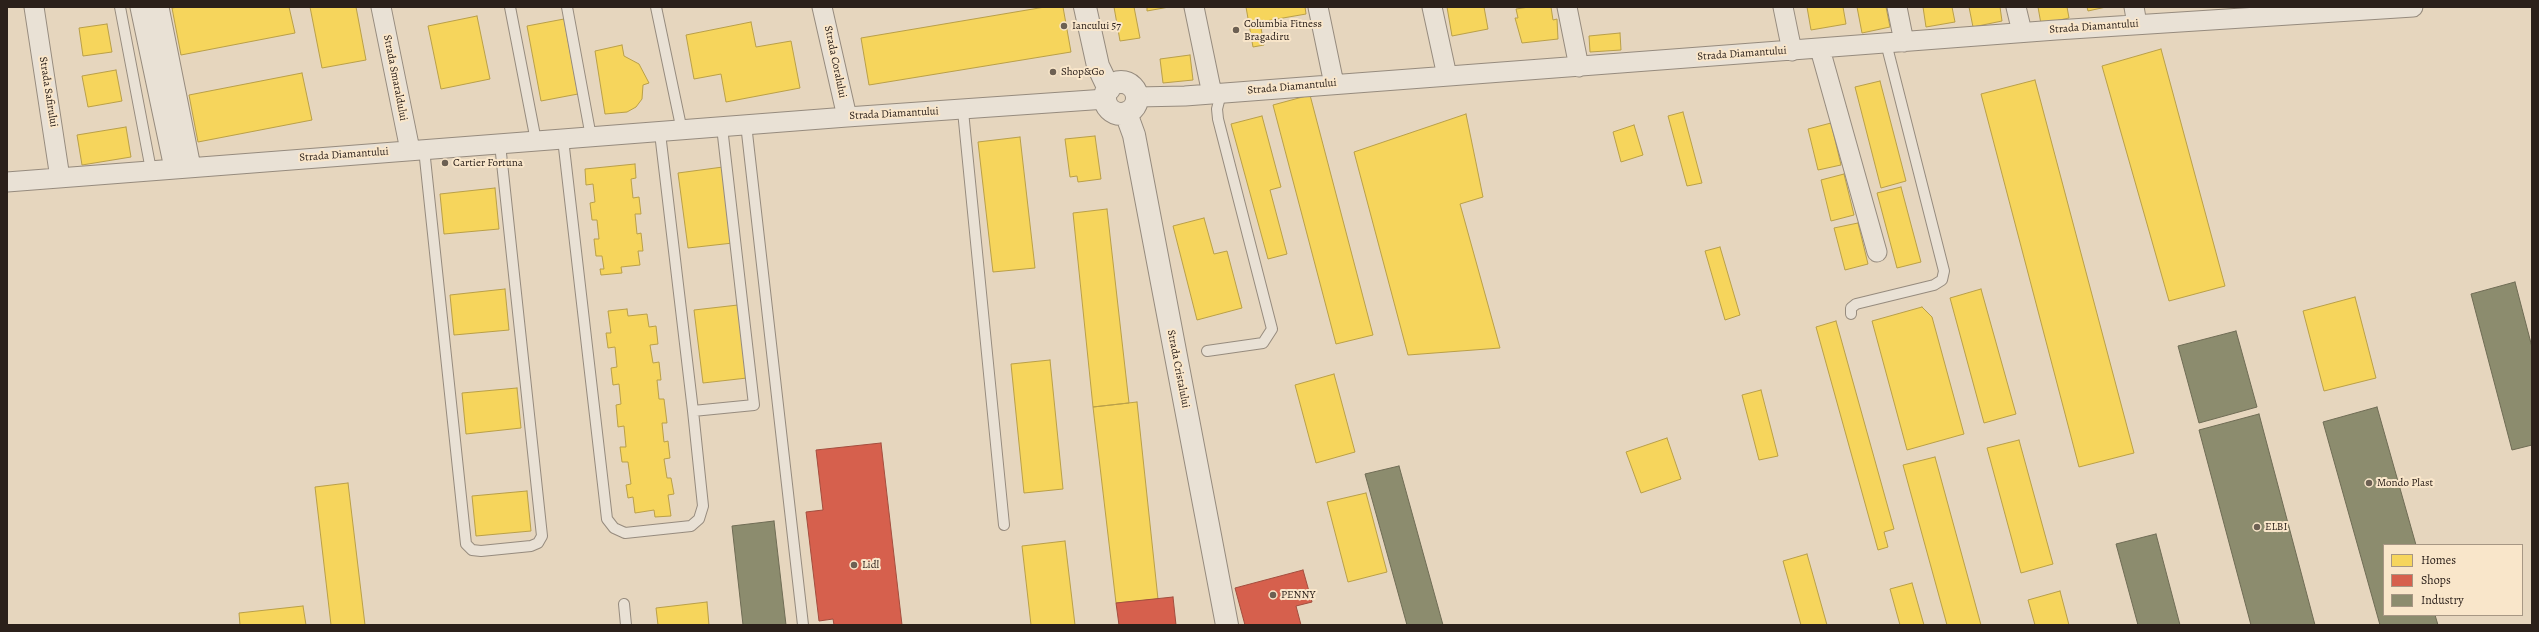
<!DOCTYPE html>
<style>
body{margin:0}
#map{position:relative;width:2539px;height:632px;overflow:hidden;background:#e6d6be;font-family:Alegreya,serif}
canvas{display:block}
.frame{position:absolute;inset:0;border:8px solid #2b201a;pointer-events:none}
.legend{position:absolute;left:2383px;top:544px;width:140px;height:72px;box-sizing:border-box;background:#f9e6ca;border:1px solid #a79784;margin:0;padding:5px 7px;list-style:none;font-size:12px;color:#2b201a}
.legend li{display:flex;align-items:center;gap:8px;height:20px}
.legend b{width:20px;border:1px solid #a79784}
</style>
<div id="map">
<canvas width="2539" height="632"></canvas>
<div class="frame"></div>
<ul class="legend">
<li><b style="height:11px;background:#f6d55c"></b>Homes</li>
<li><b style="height:11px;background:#d6604d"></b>Shops</li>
<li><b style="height:11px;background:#8c8c6e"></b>Industry</li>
</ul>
</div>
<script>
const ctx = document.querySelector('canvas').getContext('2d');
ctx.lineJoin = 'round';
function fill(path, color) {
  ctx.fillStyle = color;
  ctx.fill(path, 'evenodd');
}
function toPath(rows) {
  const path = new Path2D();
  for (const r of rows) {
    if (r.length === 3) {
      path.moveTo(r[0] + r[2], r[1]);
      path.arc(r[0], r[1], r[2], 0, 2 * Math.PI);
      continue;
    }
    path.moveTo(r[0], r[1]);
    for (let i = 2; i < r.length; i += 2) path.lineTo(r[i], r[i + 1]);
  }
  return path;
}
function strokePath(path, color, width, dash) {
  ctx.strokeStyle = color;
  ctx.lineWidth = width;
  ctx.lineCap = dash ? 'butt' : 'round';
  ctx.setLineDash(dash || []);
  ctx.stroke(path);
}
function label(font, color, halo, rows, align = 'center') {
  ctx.font = font + ' Alegreya,serif';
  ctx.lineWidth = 4;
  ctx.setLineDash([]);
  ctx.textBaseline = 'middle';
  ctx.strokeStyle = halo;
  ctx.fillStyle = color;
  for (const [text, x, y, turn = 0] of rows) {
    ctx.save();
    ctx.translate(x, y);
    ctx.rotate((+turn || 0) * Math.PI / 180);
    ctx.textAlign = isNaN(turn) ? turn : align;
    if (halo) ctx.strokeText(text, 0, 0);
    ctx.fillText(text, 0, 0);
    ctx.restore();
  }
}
const homes = toPath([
 [178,7,289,7,295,33,181,55,172,8,178,7],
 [310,7,356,7,366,60,322,68,310,7],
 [1045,7,1063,7,1071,52,869,85,861,38,1045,7],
 [1114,7,1134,7,1140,38,1120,41,1114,7],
 [1147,7,1169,7,1147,11,1147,7],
 [1246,7,1305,7,1306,14,1260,22,1264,45,1253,47,1246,7],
 [1447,7,1484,7,1488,29,1452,36,1447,7],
 [1529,7,1551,7,1553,20,1557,19,1558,39,1522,43,1515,18,1518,18,1516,9,1529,7],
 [1807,7,1843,7,1846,24,1811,30,1807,7],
 [1857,7,1886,7,1890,27,1862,33,1857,7],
 [1923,7,1952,7,1955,22,1926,27,1923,7],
 [1969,7,2000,7,2002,21,1973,27,1969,7],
 [2038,7,2067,7,2069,18,2041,24,2038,7],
 [2087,7,2106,7,2088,11,2087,7],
 [477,16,490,79,441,89,428,26,477,16],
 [564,19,578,94,541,101,527,26,564,19],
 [751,22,756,47,791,41,800,88,726,102,721,74,694,79,686,35,751,22],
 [107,24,112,52,83,56,79,28,107,24],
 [1620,33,1621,50,1590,52,1589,36,1620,33],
 [622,45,624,56,639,64,649,83,643,85,642,99,636,107,627,112,605,114,595,51,622,45],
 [2161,49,2225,286,2169,301,2102,66,2161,49],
 [1190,55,1193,80,1163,83,1160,59,1190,55],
 [116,70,122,101,88,107,82,76,116,70],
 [302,73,312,120,198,142,189,95,302,73],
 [2035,80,2134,453,2079,467,1981,94,2035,80],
 [1880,81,1906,181,1881,188,1855,87,1880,81],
 [1310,95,1373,335,1336,344,1273,105,1310,95],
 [1683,112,1702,183,1687,186,1668,116,1683,112],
 [1466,114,1483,197,1460,204,1500,348,1408,355,1354,152,1466,114],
 [1262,116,1281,187,1270,190,1287,254,1268,259,1231,124,1262,116],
 [1831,123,1841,165,1818,170,1808,129,1831,123],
 [1634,125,1643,155,1621,162,1613,132,1634,125],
 [126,127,131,157,82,165,77,135,126,127],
 [1095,136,1101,179,1078,182,1077,176,1070,177,1065,139,1095,136],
 [1020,137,1035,268,993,272,978,142,1020,137],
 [635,164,636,178,631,179,633,198,639,197,641,214,635,214,637,234,641,233,643,251,638,251,640,265,621,267,622,273,601,275,600,269,604,269,602,256,596,256,594,239,599,239,597,220,592,220,590,203,595,202,593,184,586,185,585,169,635,164],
 [723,167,733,243,688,248,678,173,723,167],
 [1844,174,1854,215,1831,221,1821,180,1844,174],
 [1901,187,1921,262,1897,268,1877,193,1901,187],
 [495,188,499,229,444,234,440,194,495,188],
 [1107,209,1129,403,1093,407,1073,213,1107,209],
 [1204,218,1214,254,1227,251,1242,308,1197,320,1173,226,1204,218],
 [1858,223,1868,264,1845,270,1834,228,1858,223],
 [1720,247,1740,315,1725,320,1705,251,1720,247],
 [505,289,509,330,454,335,450,295,505,289],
 [1981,289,2016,414,1984,423,1950,298,1981,289],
 [2355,297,2376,378,2324,391,2303,311,2355,297],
 [738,305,747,378,703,383,694,310,738,305],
 [1922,307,1932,317,1964,434,1907,450,1872,321,1922,307],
 [627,309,628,316,647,314,649,327,656,326,658,344,650,345,653,363,659,362,661,380,657,380,659,399,664,399,667,423,662,423,664,442,668,441,670,458,664,459,667,478,671,478,674,494,668,495,671,516,655,517,654,510,635,513,633,497,628,498,626,485,631,484,628,462,622,462,620,447,626,447,624,426,618,427,616,405,621,404,619,384,613,385,611,368,617,367,615,347,608,348,606,333,611,333,608,311,627,309],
 [1836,321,1894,529,1884,532,1888,547,1878,550,1816,327,1836,321],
 [1050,360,1063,489,1024,493,1011,364,1050,360],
 [1334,374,1355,452,1316,463,1295,385,1334,374],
 [517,388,521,428,466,434,462,393,517,388],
 [1761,390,1778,456,1759,460,1742,395,1761,390],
 [1137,402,1158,599,1116,603,1093,407,1137,402],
 [1667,438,1681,479,1641,493,1626,452,1667,438],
 [2019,440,2053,564,2021,573,1987,448,2019,440],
 [1935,457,1981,625,1947,625,1903,465,1935,457],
 [348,483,365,625,331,625,315,487,348,483],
 [527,491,531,531,476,536,472,496,527,491],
 [1366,493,1387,572,1348,582,1327,502,1366,493],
 [1065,541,1075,625,1031,625,1022,546,1065,541],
 [1807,554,1827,625,1801,625,1783,561,1807,554],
 [1912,583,1924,625,1900,625,1890,589,1912,583],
 [2060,591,2069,625,2035,625,2028,600,2060,591],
 [707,602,709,625,658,625,656,608,707,602],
 [303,606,306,625,240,625,239,613,303,606]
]);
fill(homes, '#f6d55c');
strokePath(homes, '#b99f48', 1);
const shops = toPath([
 [881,443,902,625,834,625,833,619,819,621,806,512,823,510,816,450,881,443],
 [1303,570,1312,602,1296,606,1301,625,1245,625,1235,588,1303,570],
 [1173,597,1176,625,1119,625,1116,603,1173,597]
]);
fill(shops, '#d6604d');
strokePath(shops, '#a34d3e', 1);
const industry = toPath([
 [2515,282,2532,347,2532,445,2512,450,2471,294,2515,282],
 [2236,331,2257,407,2199,423,2178,346,2236,331],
 [2377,407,2416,545,2384,545,2384,615,2435,615,2438,625,2380,625,2323,422,2377,407],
 [2259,414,2315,625,2251,625,2199,430,2259,414],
 [1399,466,1443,625,1407,625,1365,474,1399,466],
 [774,521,786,625,743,625,732,526,774,521],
 [2156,534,2180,625,2138,625,2116,544,2156,534]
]);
fill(industry, '#8c8c6e');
strokePath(industry, '#6f6c55', 1);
const service = toPath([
 [120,7,151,170],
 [510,7,536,141],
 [567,7,591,137],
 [656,7,682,131],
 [963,111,1004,525],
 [746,124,803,625],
 [660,133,693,411,754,405,722,127],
 [563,139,607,519,614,528,625,533,691,526,699,519,703,506,693,411],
 [424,149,466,544,472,550,481,551,531,546,538,543,542,536,500,144],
 [1851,314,1851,308,1856,304,1934,285,1942,280,1944,271,1886,43],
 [1207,351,1263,343,1272,329,1218,119,1217,109,1221,93],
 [624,604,626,625]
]);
const minor = toPath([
 [34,7,60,178],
 [140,7,174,168],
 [159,7,191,167],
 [381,7,410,150],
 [822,7,847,117],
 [1194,7,1212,94],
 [1318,7,1334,84],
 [1432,7,1447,76],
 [1567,7,1579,67],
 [1783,7,1792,51],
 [1897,7,1904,42],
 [2016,7,2022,32],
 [2134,7,2137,24],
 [1820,49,1877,252],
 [1137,97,1185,96,2056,30,2413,7],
 [7,182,847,117,1106,99]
]);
const tertiary = toPath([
 [1085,7,1098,66,1109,89],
 [1121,98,16],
 [1126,113,1134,135,1227,625]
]);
strokePath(service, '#968b7e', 12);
strokePath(minor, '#968b7e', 21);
strokePath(tertiary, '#968b7e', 24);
strokePath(service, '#e9e1d5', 10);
strokePath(minor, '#e9e1d5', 19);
strokePath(tertiary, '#e9e1d5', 22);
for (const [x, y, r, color] of [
 [1064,26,4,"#6c6053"],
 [1236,30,4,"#6c6053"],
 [1053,72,4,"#6c6053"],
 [445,163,4,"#6c6053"],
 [2369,483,4,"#6c6053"],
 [2257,527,4,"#6c6053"],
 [854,565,4,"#6c6053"],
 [1273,595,4,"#6c6053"]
]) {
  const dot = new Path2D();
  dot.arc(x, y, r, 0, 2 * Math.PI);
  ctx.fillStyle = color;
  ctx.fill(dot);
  strokePath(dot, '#f9e6ca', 1.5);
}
label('11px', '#2b201a', '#f9e6ca', [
 ["Columbia Fitness",1244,24],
 ["Bragadiru",1244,37],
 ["Iancului 57",1072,26],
 ["Shop&Go",1061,72],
 ["Cartier Fortuna",453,163],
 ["Mondo Plast",2377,483],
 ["ELBI",2265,527],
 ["Lidl",862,565],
 ["PENNY",1281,595]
], 'left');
label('11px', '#2b201a', '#f9e6ca', [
 ["Strada Diamantului",2094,27,-4],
 ["Strada Diamantului",1742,54,-4],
 ["Strada Coralului",835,62,78],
 ["Strada Smaraldului",395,78,79],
 ["Strada Diamantului",1292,87,-5],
 ["Strada Safirului",48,92,81],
 ["Strada Diamantului",894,114,-3],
 ["Strada Diamantului",344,155,-4],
 ["Strada Cristalului",1178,369,79]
]);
</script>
